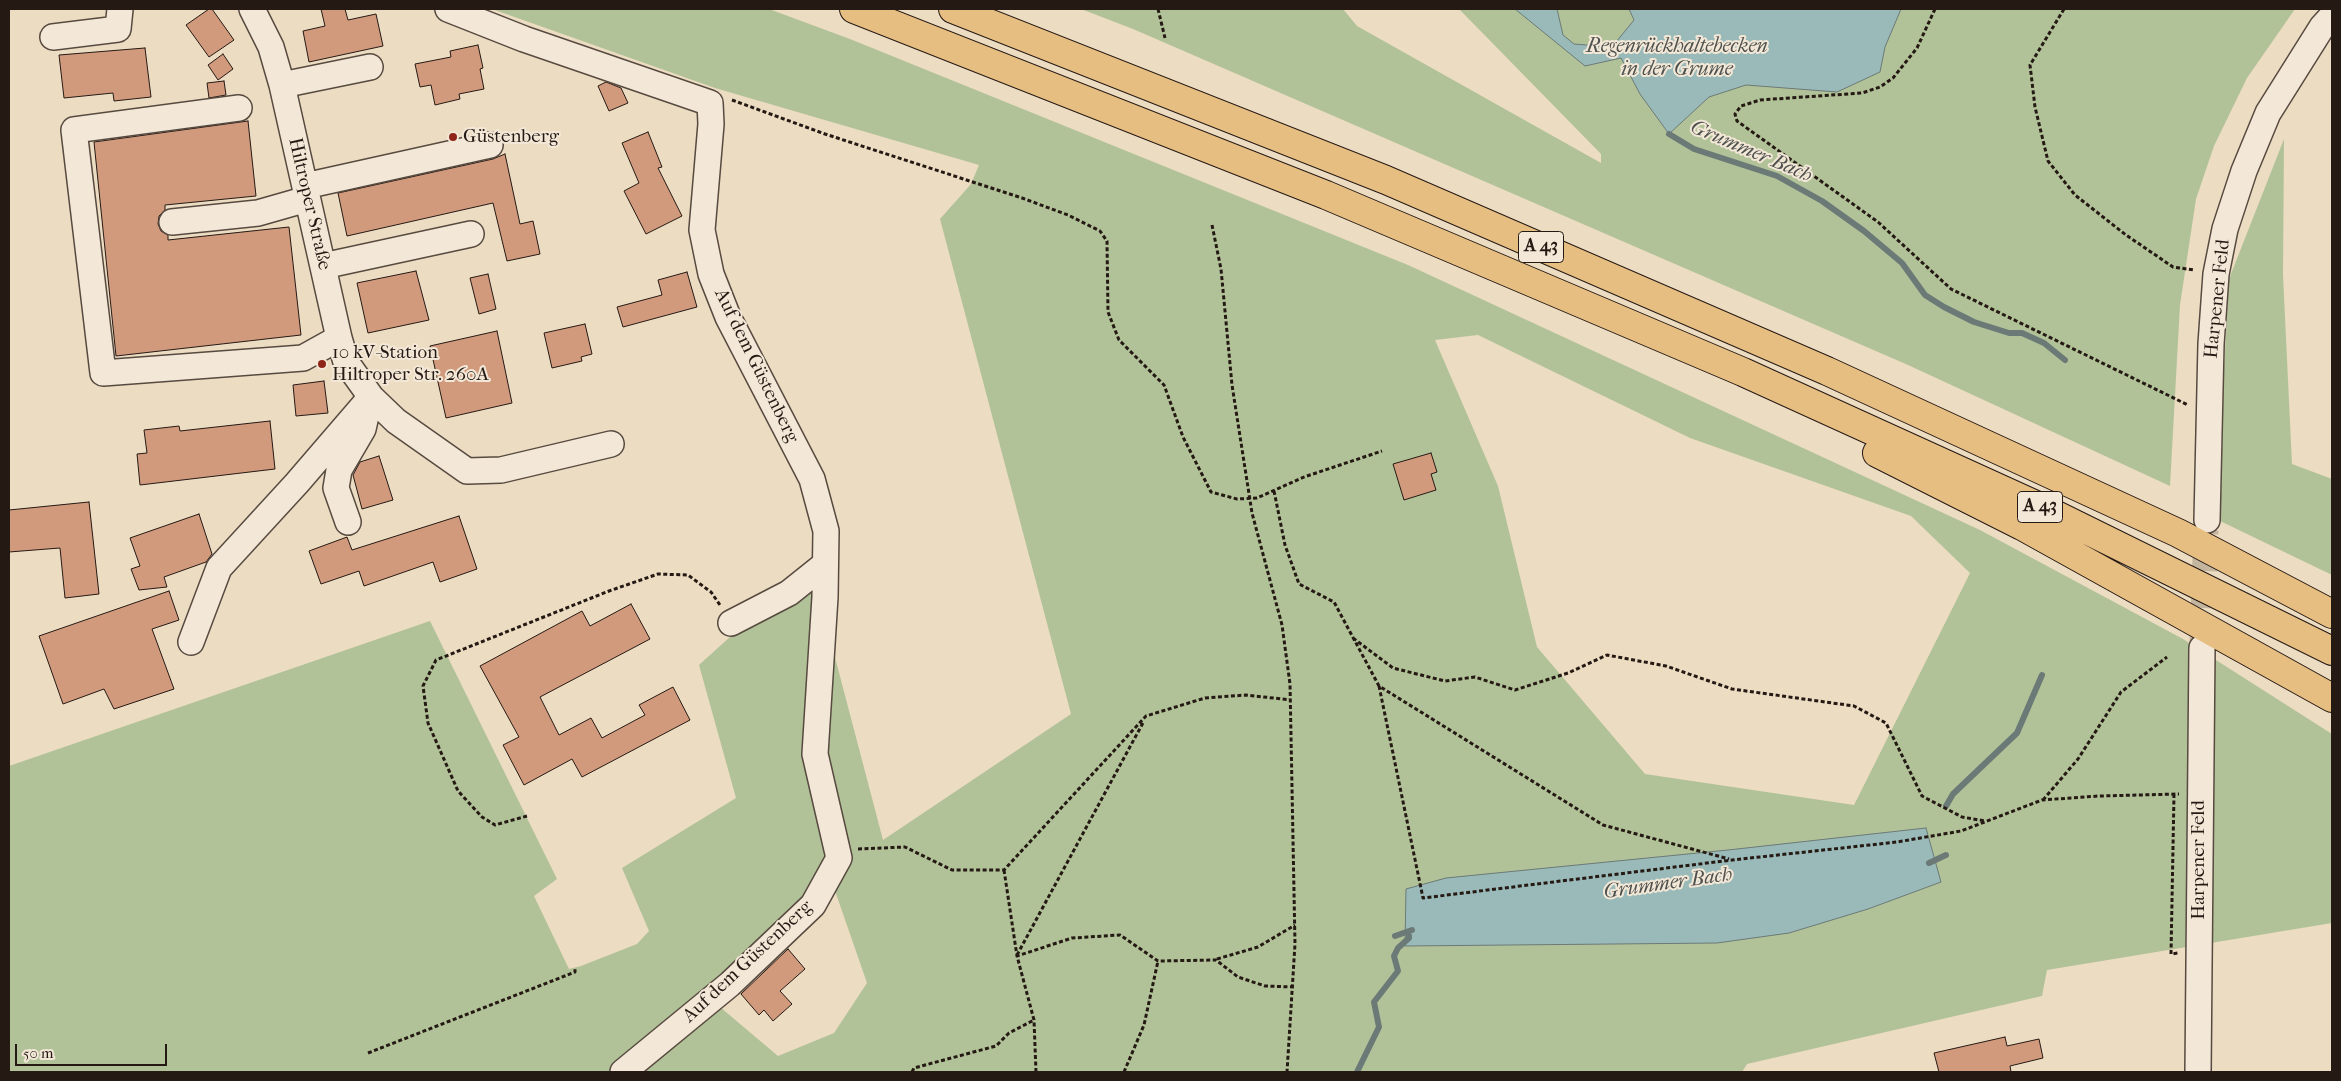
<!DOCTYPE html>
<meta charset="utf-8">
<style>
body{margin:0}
#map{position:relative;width:2341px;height:1081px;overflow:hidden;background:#ecdcc2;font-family:"IM FELL French Canon",serif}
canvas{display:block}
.frame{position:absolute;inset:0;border:10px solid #251914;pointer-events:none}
.scale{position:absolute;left:15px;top:1044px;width:152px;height:22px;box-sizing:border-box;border:2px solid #251914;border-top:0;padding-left:6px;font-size:15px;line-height:18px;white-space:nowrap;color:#251914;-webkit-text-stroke:4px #f3e8d7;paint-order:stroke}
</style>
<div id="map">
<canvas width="2341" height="1081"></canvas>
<div class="frame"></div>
<div class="scale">50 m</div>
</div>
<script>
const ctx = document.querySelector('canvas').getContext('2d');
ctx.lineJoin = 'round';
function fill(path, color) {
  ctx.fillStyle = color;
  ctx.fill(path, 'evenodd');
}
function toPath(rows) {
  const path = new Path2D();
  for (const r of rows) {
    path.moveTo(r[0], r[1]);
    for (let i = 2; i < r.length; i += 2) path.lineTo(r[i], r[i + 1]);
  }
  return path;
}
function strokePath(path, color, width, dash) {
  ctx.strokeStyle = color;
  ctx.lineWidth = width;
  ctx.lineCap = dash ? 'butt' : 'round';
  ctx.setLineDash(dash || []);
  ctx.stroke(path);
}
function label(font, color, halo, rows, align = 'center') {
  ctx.font = font + ' "IM FELL French Canon",serif';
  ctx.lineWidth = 4;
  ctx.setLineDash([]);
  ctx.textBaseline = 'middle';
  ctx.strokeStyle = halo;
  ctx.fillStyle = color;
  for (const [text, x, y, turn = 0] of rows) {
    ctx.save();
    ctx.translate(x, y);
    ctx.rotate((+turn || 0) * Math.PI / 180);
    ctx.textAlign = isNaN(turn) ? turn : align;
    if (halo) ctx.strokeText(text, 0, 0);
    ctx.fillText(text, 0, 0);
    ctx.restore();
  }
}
fill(toPath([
 [492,9,769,9,850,39,1408,265,1980,530,2183,639,2332,734,2332,923,2047,970,2042,996,1747,1064,1742,1072,9,1072,9,766,430,621,557,879,534,896,569,969,581,966,637,944,649,931,622,868,736,798,699,665,752,617,816,585,883,840,1071,714,940,219,971,184,979,165,715,88],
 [1478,335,1690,438,1911,516,1970,573,1854,805,1645,774,1537,647,1498,486,1435,340],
 [833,885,867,983,834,1033,778,1056,707,996],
 [1081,9,1343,9,1357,26,1601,163,1601,154,1459,9,2295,9,2247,78,2214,146,2196,199,2180,305,2170,486,1908,365,1133,29],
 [2284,139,2283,275,2292,464,2332,479,2332,575,2218,520,2221,424,2229,279]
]), '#b2c298');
const water = toPath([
 [1515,9,1557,9,1563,35,1574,44,1612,47,1634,20,1629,9,1901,9,1885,47,1880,72,1837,92,1746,85,1709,97,1669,134,1640,94,1621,58,1585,66,1515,9],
 [1926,828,1941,882,1868,909,1789,933,1717,943,1405,946,1406,889,1446,878,1728,850,1926,828]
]);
fill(water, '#9abab9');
strokePath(water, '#6b7a77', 1);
strokePath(toPath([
 [1669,134,1694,149,1777,176,1822,201,1864,231,1902,263,1925,295,1944,307,1974,322,2009,333,2022,333,2044,343,2065,360],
 [1946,806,1953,794,2017,733,2042,675],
 [1929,863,1946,855],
 [1395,936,1412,930],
 [1357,1072,1379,1027,1374,1002,1398,971,1394,956,1398,948,1409,938,1409,936]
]), '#6b7a77', 6);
const building = toPath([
 [209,9,212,9,234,40,209,57,186,25,209,9],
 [321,9,345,9,348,20,376,14,383,46,309,62,303,31,325,26,321,9],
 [478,45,483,68,480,69,484,89,459,94,460,99,435,105,431,85,420,87,415,64,451,57,450,51,478,45],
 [145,48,151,97,114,101,113,93,64,98,59,55,145,48],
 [223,54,233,69,218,80,208,65,223,54],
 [224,81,226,95,209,98,207,83,224,81],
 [606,82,621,88,628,103,609,111,598,86,606,82],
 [248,121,256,196,165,205,165,210,159,216,158,224,161,231,168,235,168,240,289,227,301,335,116,356,94,142,248,121],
 [648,132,662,167,658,168,682,216,646,234,624,191,639,183,622,143,648,132],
 [505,154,520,224,533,221,540,254,507,261,493,203,347,236,338,193,493,159,505,154],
 [416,271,429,320,368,333,357,283,416,271],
 [687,272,697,307,623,327,617,307,662,295,658,280,687,272],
 [488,274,496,309,479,314,470,278,488,274],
 [585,324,592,354,581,357,582,361,552,368,544,333,585,324],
 [497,331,512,403,446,418,430,346,497,331],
 [324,381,328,413,296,416,293,385,324,381],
 [270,421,275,469,140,485,137,454,147,453,144,430,179,426,180,431,270,421],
 [1431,453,1437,472,1431,474,1436,490,1404,500,1393,464,1431,453],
 [379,456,393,500,362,509,353,475,360,462,379,456],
 [89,502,99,594,65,598,60,548,9,552,9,510,89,502],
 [199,514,212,554,206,562,164,577,167,587,139,590,131,569,140,566,130,538,199,514],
 [459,516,477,569,440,582,433,562,364,586,359,571,321,584,309,551,347,537,352,550,459,516],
 [169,591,179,620,152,629,174,689,114,709,104,689,63,704,39,636,169,591],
 [631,604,650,639,540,697,559,735,591,718,602,738,645,715,639,705,673,687,690,720,582,777,572,759,524,785,503,745,519,737,480,666,582,611,590,626,631,604],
 [788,949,805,969,780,991,792,1004,773,1021,764,1010,759,1015,741,994,788,949],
 [2005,1037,2007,1046,2039,1039,2043,1058,2010,1066,2011,1072,1939,1072,1934,1053,2005,1037]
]);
fill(building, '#d19a7d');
strokePath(building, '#251914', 1);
strokePath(toPath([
 [2202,645,2206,530]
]), '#c4b59f', 25, [25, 12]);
const minor = toPath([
 [252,9,271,47,282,85,339,338,346,362,371,397,396,421,467,471,501,470,611,444],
 [448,9,524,39,710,103,711,124,702,230,711,274,728,317,812,479,826,531,825,597,815,754,839,858,813,905,730,984,623,1072],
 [53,37,118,29,120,9],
 [282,85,370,67],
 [239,108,74,130,103,373,303,358,339,338],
 [305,186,490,145],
 [172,222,258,213,307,199],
 [323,266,471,234],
 [2207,520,2211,344,2216,274,2225,229,2244,171,2268,113,2322,27,2332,16],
 [348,522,336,488,339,470,363,429,368,407],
 [731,623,789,593,824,565],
 [191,642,219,568,297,483,371,397],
 [2198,1072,2202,648]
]);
const highway = toPath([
 [854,9,1326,195,1743,372,2040,507,2332,651],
 [953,9,1386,180,1827,371,2178,533,2332,614],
 [1877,453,2022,526,2332,698]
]);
strokePath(minor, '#574a40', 28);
strokePath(highway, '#251914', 30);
strokePath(toPath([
 [1158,9,1165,38],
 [1935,9,1917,48,1893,78,1880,87,1862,93,1760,100,1741,106,1735,114,1737,121,1878,222,1951,289,2188,405],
 [2064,9,2030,65,2035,107,2048,161,2075,195,2126,235,2173,267,2194,270],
 [732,100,825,134,1022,198,1068,215,1100,231,1107,241,1108,312,1119,340,1164,385,1183,437,1211,492,1237,499,1257,498,1304,477,1382,451],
 [1212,225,1221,269,1232,385,1252,513,1282,625,1290,684,1295,944,1287,1072],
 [1274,491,1285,545,1299,584,1334,602,1379,686,1603,825,1729,859],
 [1353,638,1393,668,1445,681,1475,677,1515,690,1568,673,1607,655,1666,666,1732,689,1854,706,1886,723,1922,796,1962,817,1985,821],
 [1379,686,1423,898,1732,860,1897,842,1961,831,2042,800,2099,796,2179,794],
 [2174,794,2171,954,2178,953],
 [2043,800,2078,759,2121,692,2167,657],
 [527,816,495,825,482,817,458,791,428,723,423,686,436,660,609,591,658,574,688,575,711,592,720,605],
 [858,849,905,847,952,870,1004,870,1146,716,1205,698,1246,695,1291,700],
 [1004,870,1017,956],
 [1017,955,1144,721],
 [1217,959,1258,947,1295,925],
 [368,1053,575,972,575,967],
 [912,1072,914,1068,996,1046,1009,1033,1034,1020],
 [1036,1072,1034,1020,1017,956,1072,938,1120,935,1158,961,1216,960,1238,977,1265,986,1294,987],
 [1124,1072,1144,1025,1158,961]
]), '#251914', 3, [4, 2.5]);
strokePath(minor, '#f3e8d7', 25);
strokePath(highway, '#e6be81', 28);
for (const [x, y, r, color] of [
 [453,137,5,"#8f2418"],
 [322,364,5,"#8f2418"]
]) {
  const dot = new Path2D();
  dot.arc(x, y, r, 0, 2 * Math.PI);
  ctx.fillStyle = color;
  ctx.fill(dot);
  strokePath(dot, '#f3e8d7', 2);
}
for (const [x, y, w] of [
 [1541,247,45],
 [2040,507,45]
]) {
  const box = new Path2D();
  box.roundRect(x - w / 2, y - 15.5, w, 31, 4);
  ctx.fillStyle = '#f3e8d7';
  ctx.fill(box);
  strokePath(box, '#251914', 1);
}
label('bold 18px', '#251914', null, [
 ["A 43",1541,247],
 ["A 43",2040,507]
]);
label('19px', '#251914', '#f3e8d7', [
 ["Güstenberg",463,137],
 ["10 kV-Station",332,353],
 ["Hiltroper Str. 260A",332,375]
], 'left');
label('19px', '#251914', '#f3e8d7', [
 ["Hiltroper Straße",309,204,77],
 ["Harpener Feld",2218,299,-84],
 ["Auf dem Güstenberg",756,366,64],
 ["Harpener Feld",2199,860,-90],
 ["Auf dem Güstenberg",748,962,-43]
]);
label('italic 20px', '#4e514e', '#f3e8d7', [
 ["Regenrückhaltebecken",1677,47],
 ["in der Grume",1677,70],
 ["Grummer Bach",1751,152,23],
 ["Grummer Bach",1668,884,-8]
]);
</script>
